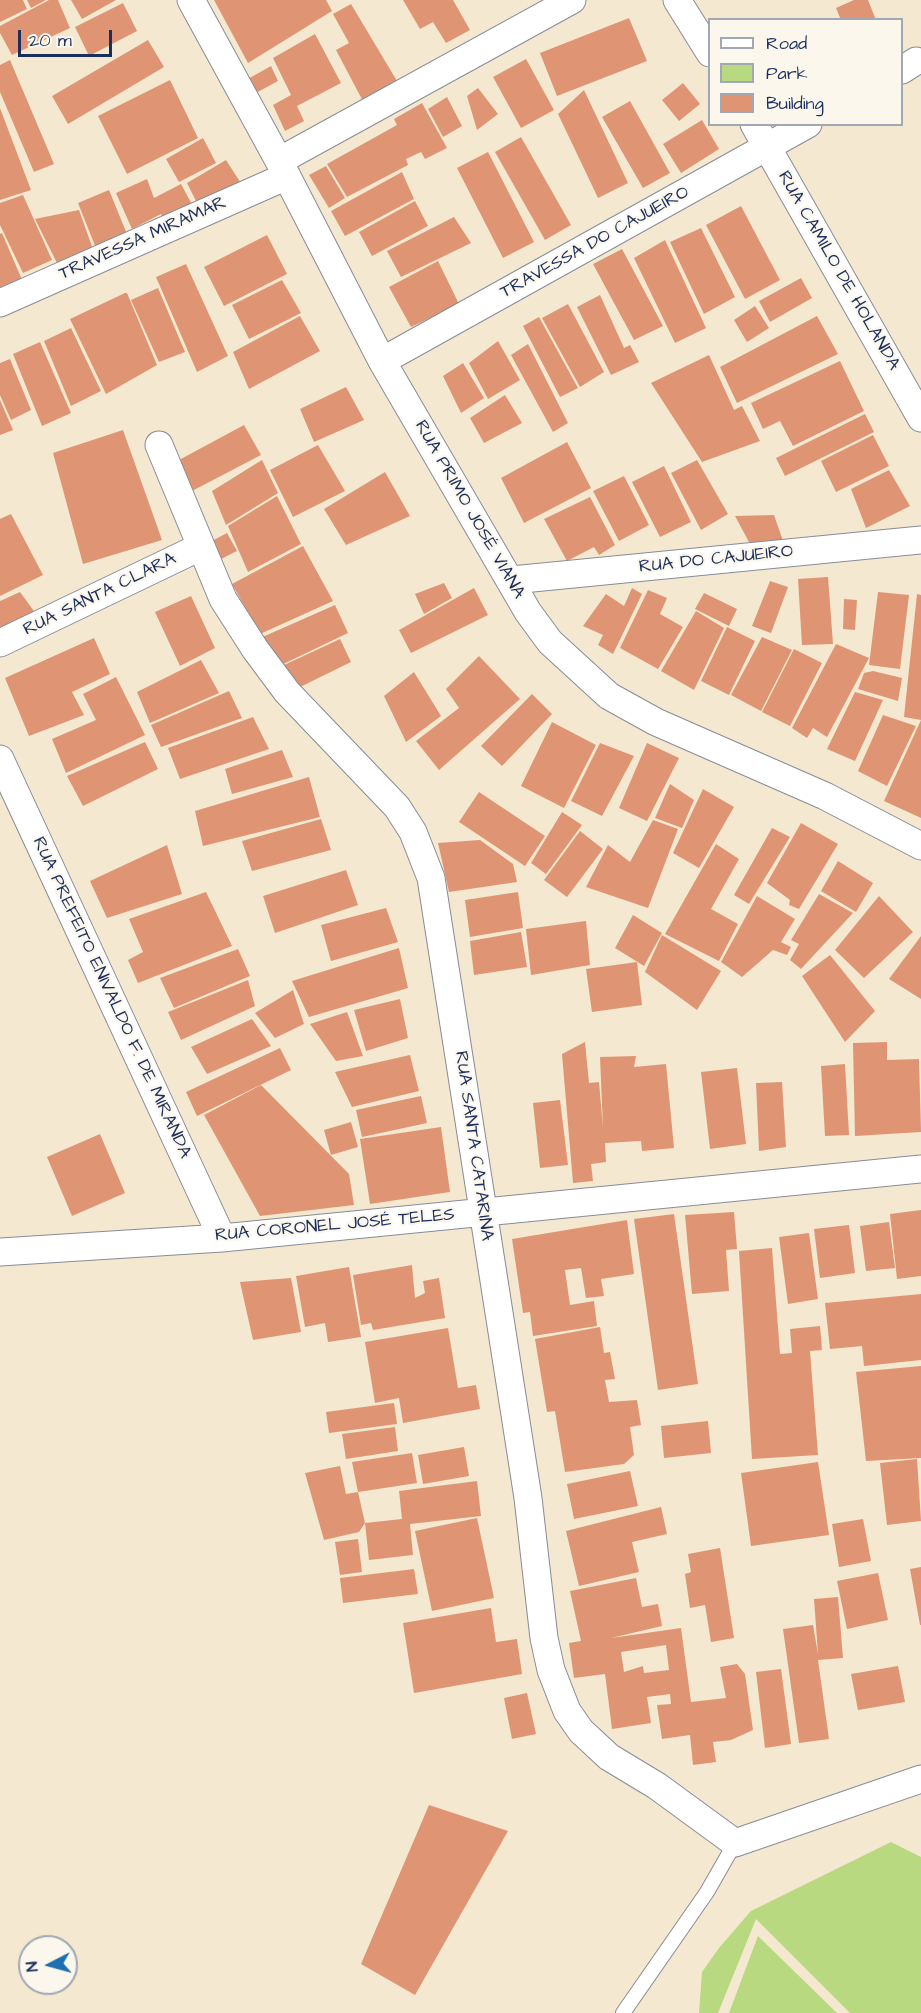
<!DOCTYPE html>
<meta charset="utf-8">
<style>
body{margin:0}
#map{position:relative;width:921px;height:2013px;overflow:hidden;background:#f4e8d0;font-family:"Architects Daughter",sans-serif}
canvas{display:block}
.legend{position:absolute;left:708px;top:18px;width:195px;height:108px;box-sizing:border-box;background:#fbf7ec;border:2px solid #a1a7b3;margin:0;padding:8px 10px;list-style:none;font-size:18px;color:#1b2f5e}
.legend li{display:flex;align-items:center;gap:12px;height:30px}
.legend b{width:30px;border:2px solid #a1a7b3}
.north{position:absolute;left:18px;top:1935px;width:60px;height:60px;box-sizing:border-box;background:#fbf7ec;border:2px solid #a1a7b3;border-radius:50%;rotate:264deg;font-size:16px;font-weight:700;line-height:24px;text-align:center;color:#1b2f5e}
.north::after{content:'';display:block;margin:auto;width:21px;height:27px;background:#1f6fb2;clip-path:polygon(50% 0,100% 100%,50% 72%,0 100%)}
.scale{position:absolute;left:18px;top:30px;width:94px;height:27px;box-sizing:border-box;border:3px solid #1b2f5e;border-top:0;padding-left:8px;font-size:18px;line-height:21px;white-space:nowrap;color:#1b2f5e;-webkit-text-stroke:4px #fbf7ec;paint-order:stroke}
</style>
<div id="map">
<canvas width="921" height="2013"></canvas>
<ul class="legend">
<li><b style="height:8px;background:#fff"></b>Road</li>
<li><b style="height:16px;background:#b8d980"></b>Park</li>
<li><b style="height:16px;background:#df9573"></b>Building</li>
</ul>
<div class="north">N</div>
<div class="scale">20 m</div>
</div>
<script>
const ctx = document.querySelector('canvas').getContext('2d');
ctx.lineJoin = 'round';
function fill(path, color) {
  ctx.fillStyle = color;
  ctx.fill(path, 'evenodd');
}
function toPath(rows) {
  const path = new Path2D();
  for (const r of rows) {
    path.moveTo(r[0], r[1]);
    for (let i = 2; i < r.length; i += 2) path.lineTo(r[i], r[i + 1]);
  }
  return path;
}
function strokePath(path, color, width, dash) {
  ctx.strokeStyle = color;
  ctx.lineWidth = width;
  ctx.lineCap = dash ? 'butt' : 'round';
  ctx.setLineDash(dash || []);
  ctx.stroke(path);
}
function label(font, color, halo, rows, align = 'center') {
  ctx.font = font + ' "Architects Daughter",sans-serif';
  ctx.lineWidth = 4.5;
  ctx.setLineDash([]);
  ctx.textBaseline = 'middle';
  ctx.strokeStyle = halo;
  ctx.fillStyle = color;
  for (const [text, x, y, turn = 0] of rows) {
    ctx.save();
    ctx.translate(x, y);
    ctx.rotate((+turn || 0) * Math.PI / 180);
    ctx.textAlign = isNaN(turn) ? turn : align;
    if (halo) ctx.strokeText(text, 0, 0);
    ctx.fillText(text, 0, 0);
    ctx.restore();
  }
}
fill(toPath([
 [891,1842,921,1857,921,2013,850,2013,756,1919,718,2013,699,2013,702,1972,719,1948,751,1911],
 [758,1936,837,2013,729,2013]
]), '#b8d980');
fill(toPath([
 [0,0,23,0,27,9,0,22],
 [27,0,46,0,31,8],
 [49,0,58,0,70,28,12,55,0,33,0,26],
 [71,0,116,0,82,19],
 [214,0,326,0,332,11,248,63],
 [403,0,453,0,470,30,446,43,433,22,420,29],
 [854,0,868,0,876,20,841,20,836,8],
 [123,3,137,31,89,56,75,27],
 [351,4,400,86,365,105,336,50,349,43,333,14],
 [629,18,647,61,557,96,540,53],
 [315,34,341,83,297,106,304,121,285,131,273,105,291,95,273,58],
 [148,40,164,67,68,124,52,96],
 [526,59,554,110,521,128,493,77],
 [10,60,54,164,34,172,0,92,0,65],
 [271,66,278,81,254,94,246,80],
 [170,80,198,138,127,174,98,116],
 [683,83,700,104,679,121,662,100],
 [478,88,498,114,477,130,467,96],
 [584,90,628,183,598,198,558,114],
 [447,97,462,126,443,137,428,109],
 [630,101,670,173,643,188,602,117],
 [422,103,447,148,425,159,421,152,406,159,408,165,347,197,327,164,397,125,394,119],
 [0,108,31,190,0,200],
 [702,120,719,149,681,173,663,144],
 [521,137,571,225,545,240,495,152],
 [203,138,216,163,179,182,166,159],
 [488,152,534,242,503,258,457,168],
 [226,160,244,188,200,209,187,183],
 [326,166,345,198,329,208,309,175],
 [402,172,414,199,345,236,331,211],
 [147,179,154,198,181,184,196,212,167,226,161,214,132,229,116,193],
 [109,190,131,244,100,258,78,203],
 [23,195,52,260,23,273,0,225,0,203],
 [415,201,428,226,372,256,359,232],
 [741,206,780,280,745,299,706,225],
 [79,210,95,255,63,275,35,219],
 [454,217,471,243,401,277,387,251],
 [701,228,735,297,704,314,670,242],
 [2,233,23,282,0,292,0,234],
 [267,235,287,274,224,306,204,267],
 [665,240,706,328,675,343,634,258],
 [622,249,663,326,634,340,593,264],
 [438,261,459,304,411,327,389,287],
 [186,264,228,356,197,372,156,277],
 [801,278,812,298,770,322,759,301],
 [282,280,301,313,249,339,232,305],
 [158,288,185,352,159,362,131,300],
 [125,293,127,293,157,365,106,394,70,319],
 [600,295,624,348,630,345,639,362,611,375,577,307],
 [568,304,604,372,580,387,542,318],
 [755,306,769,328,747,342,734,320],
 [300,316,320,351,249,389,233,352],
 [817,316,838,354,737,403,720,367],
 [539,317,578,388,560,397,523,326],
 [71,328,101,391,71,406,44,341],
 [498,341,520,380,488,399,469,363],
 [40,342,71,413,42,426,13,354],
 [528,344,568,423,553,432,511,355],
 [709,355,734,410,742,406,760,441,702,462,651,383],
 [10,359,31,410,11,420,0,395,0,363],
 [840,361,864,411,793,446,780,421,763,429,751,403],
 [463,363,484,398,461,413,443,376],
 [346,387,364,420,314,442,300,409],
 [505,395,522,423,484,443,470,418],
 [0,400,13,430,0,435],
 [865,414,874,432,785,476,776,458],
 [244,425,261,455,192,491,179,460],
 [123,430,162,540,83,564,53,453],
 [873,435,889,466,836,492,821,461],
 [567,442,591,488,524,523,501,478],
 [318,445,345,491,293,517,270,470],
 [262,460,278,493,226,525,212,491],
 [697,460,728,514,701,530,671,473],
 [664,466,691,522,660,537,632,482],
 [889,470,910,506,866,528,851,489],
 [385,472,410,516,346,545,324,509],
 [624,476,649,525,619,541,593,491],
 [277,496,301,544,248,572,228,526],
 [590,497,615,545,599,555,594,547,567,561,544,519],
 [11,514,43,575,0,596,0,519],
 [774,515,783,541,750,544,735,516],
 [227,533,237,551,221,559,212,541],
 [303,546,333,601,260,634,232,584],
 [828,577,833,644,802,645,798,579],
 [770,581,788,587,771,633,752,626],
 [444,583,452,598,424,614,415,594],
 [474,588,488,615,411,653,399,630],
 [632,588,642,594,613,654,598,645,603,635,583,626,606,594,624,606],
 [648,590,667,598,660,614,683,627,658,669,620,648],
 [20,592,39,618,0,637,0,601],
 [878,592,909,595,900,669,869,665],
 [704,593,737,609,729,626,695,609],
 [917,594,921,595,921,818,884,801,921,720,904,717],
 [191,596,215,648,180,666,155,612],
 [844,599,857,600,855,630,843,629],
 [335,605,348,633,275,668,258,639],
 [696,611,724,628,694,690,661,671],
 [727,627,755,641,729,695,701,681],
 [762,637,792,650,761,711,731,695],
 [94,638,110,674,72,692,84,715,29,736,5,678],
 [340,639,351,662,296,689,284,665],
 [836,644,869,658,827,737,813,728,807,738,792,728],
 [794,649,822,663,790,726,762,712],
 [479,656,520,699,439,770,416,741,459,708,446,689],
 [201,660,219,693,150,723,137,692],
 [873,671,902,678,898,701,858,689,864,673],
 [414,672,441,716,406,742,384,696],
 [116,677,145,735,66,773,52,739,96,720,83,694],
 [229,691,242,718,161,747,151,725],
 [855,692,883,700,855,761,827,749],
 [532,694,552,714,502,766,481,746],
 [883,715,916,726,887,786,858,771],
 [253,717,269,749,180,779,168,748],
 [552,722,596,745,564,808,521,786],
 [145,742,158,769,83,806,67,776],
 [600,743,634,756,602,816,571,801],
 [647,743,679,758,647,821,619,808],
 [282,750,293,777,232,794,225,769],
 [309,777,320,817,203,846,195,811],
 [670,784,694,800,682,828,655,818],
 [703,789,734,807,699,868,673,853],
 [479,792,545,836,525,866,459,822],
 [562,812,582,825,546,874,531,863],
 [321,819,331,850,252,871,242,841],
 [653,820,678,829,648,908,586,887,608,845,630,862],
 [801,823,838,844,799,909,789,905,790,900,767,883],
 [772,828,790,837,749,904,734,895],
 [580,831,603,849,567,897,544,880],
 [480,840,513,864,517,882,449,892,438,843],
 [716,844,739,859,711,909,738,924,719,961,665,934],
 [167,845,182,894,107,918,90,881],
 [838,861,873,883,856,912,821,891],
 [346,870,358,905,275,933,263,896],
 [206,892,232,946,138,983,128,960,143,952,129,919],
 [518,892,523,928,470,937,465,900],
 [819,894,853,913,801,969,790,960,799,944,791,940],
 [757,896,795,919,781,942,791,947,787,955,773,950,742,977,721,962],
 [879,896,913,932,864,978,835,950],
 [386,908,398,942,331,961,321,925],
 [633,915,662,933,644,966,615,948],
 [586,921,590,965,531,975,526,929],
 [521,932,527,967,474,975,470,941],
 [662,935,721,971,697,1010,645,972],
 [921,936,921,999,889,979],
 [399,948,408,988,309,1017,292,981],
 [238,949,250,976,174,1008,160,978],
 [830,955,875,1011,845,1042,802,976],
 [637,962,642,1005,592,1012,586,969],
 [248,980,255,1006,181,1040,168,1012],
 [293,990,304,1024,275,1038,255,1013],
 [400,999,408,1038,366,1051,354,1010],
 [347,1012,363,1056,336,1061,310,1024],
 [252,1019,271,1046,207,1074,191,1047],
 [585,1042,589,1083,599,1082,603,1128,600,1057,636,1056,634,1067,666,1064,674,1148,642,1151,641,1141,605,1143,606,1162,591,1164,593,1181,573,1183,562,1054],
 [887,1042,887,1060,919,1059,921,1132,855,1136,853,1043],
 [280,1048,291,1070,197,1116,186,1092],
 [410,1055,419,1091,352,1107,335,1072],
 [845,1064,849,1135,825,1136,821,1066],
 [737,1068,746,1144,710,1149,701,1072],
 [782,1082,786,1147,759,1151,756,1083],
 [261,1085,349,1174,354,1205,260,1216,204,1115],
 [421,1096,427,1123,362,1137,356,1110],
 [560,1100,568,1165,540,1168,533,1103],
 [351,1122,358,1147,331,1155,324,1130],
 [441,1127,450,1192,370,1204,360,1139],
 [100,1134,125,1193,72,1216,47,1157],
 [921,1210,921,1276,897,1279,890,1214],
 [734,1212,737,1249,726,1250,729,1291,692,1294,685,1215],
 [674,1214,698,1384,658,1390,634,1219],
 [627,1220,634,1274,601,1279,604,1296,586,1298,581,1268,565,1270,570,1305,594,1301,597,1326,533,1336,530,1312,523,1313,512,1239],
 [889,1222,895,1268,866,1271,860,1226],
 [849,1225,855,1273,820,1278,814,1229],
 [809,1233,818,1299,788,1304,779,1237],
 [772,1248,780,1354,792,1353,790,1329,820,1326,822,1350,810,1351,818,1455,752,1459,739,1251],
 [412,1265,415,1298,425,1293,423,1281,439,1278,445,1318,373,1330,371,1323,361,1325,353,1275],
 [349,1267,361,1337,328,1342,325,1323,305,1327,296,1276],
 [291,1278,301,1332,253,1340,240,1282],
 [921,1294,921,1360,864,1366,862,1346,830,1349,825,1303],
 [600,1327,604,1353,610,1352,615,1379,605,1380,609,1402,637,1400,641,1425,630,1427,634,1455,624,1464,565,1472,555,1411,547,1412,535,1339],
 [448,1328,458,1388,476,1385,480,1409,403,1423,399,1398,375,1403,365,1342],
 [921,1366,921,1458,866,1461,856,1372],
 [394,1403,397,1424,329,1433,326,1412],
 [708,1421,711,1453,664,1458,661,1426],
 [395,1427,398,1451,346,1459,342,1434],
 [464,1447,469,1476,423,1484,418,1455],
 [412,1453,417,1483,358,1492,365,1523,359,1532,324,1540,305,1473,340,1466,346,1494,358,1492,352,1462],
 [917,1459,921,1521,887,1525,880,1463],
 [818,1462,829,1535,751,1546,741,1473],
 [630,1471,638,1506,574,1519,567,1484],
 [477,1481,481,1516,410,1524,413,1555,369,1560,365,1523,402,1519,399,1491],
 [661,1507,667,1534,632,1542,639,1572,579,1586,566,1531],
 [477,1518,494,1598,432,1611,415,1531],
 [863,1519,871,1561,839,1567,832,1524],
 [358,1539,362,1572,340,1575,335,1542],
 [720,1548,734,1638,711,1642,705,1605,690,1608,685,1574,691,1572,688,1554],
 [921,1567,921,1625,920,1625,910,1569],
 [414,1569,418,1594,343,1603,340,1578],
 [878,1573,888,1620,847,1629,837,1581],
 [636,1578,642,1607,658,1604,662,1626,611,1638,681,1628,691,1702,726,1698,720,1667,737,1664,745,1674,753,1730,731,1740,713,1742,716,1762,693,1765,690,1735,662,1739,657,1705,671,1704,670,1694,647,1697,651,1723,612,1729,605,1674,574,1678,569,1643,581,1641,570,1591],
 [666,1645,669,1670,644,1673,643,1666,624,1672,621,1652],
 [838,1597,843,1658,818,1660,829,1739,799,1743,783,1629,813,1625,818,1654,814,1599],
 [491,1608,496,1642,517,1639,522,1674,414,1693,403,1623],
 [898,1666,905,1702,858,1710,851,1674],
 [781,1669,791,1744,765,1748,756,1672],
 [527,1693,536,1734,512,1739,504,1698],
 [429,1805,508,1831,415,1995,361,1964]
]), '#df9573');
const service = toPath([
 [623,2013,707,1892,735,1843]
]);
const minor = toPath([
 [191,0,279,161,382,361,528,612,550,642,609,696,656,722,825,796,921,846],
 [677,0,710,53],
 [902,70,916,61],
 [754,124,921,418],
 [279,161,572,0],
 [0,303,287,176],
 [382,361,808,124],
 [159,445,223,599,255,649,287,692,397,807,413,832,431,878,528,1498,544,1638,551,1670,567,1711,581,1731,609,1757,657,1786,735,1843,921,1779],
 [512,580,921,540],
 [0,643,200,547],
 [0,759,222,1238],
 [0,1252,222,1238,921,1169]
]);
strokePath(service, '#888c97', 16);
strokePath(minor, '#888c97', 29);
strokePath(service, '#fff', 14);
strokePath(minor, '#fff', 27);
label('18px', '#1b2f5e', '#fbf7ec', [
 ["TRAVESSA MIRAMAR",143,239,-24],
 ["TRAVESSA DO CAJUEIRO",595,243,-29],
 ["RUA CAMILO DE HOLANDA",838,271,60],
 ["RUA PRIMO JOSÉ VIANA",469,510,60],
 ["RUA DO CAJUEIRO",716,560,-6],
 ["RUA SANTA CLARA",100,595,-26],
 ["RUA PREFEITO ENIVALDO F. DE MIRANDA",111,998,65],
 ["RUA SANTA CATARINA",473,1146,82],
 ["RUA CORONEL JOSÉ TELES",335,1226,-5]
]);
</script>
